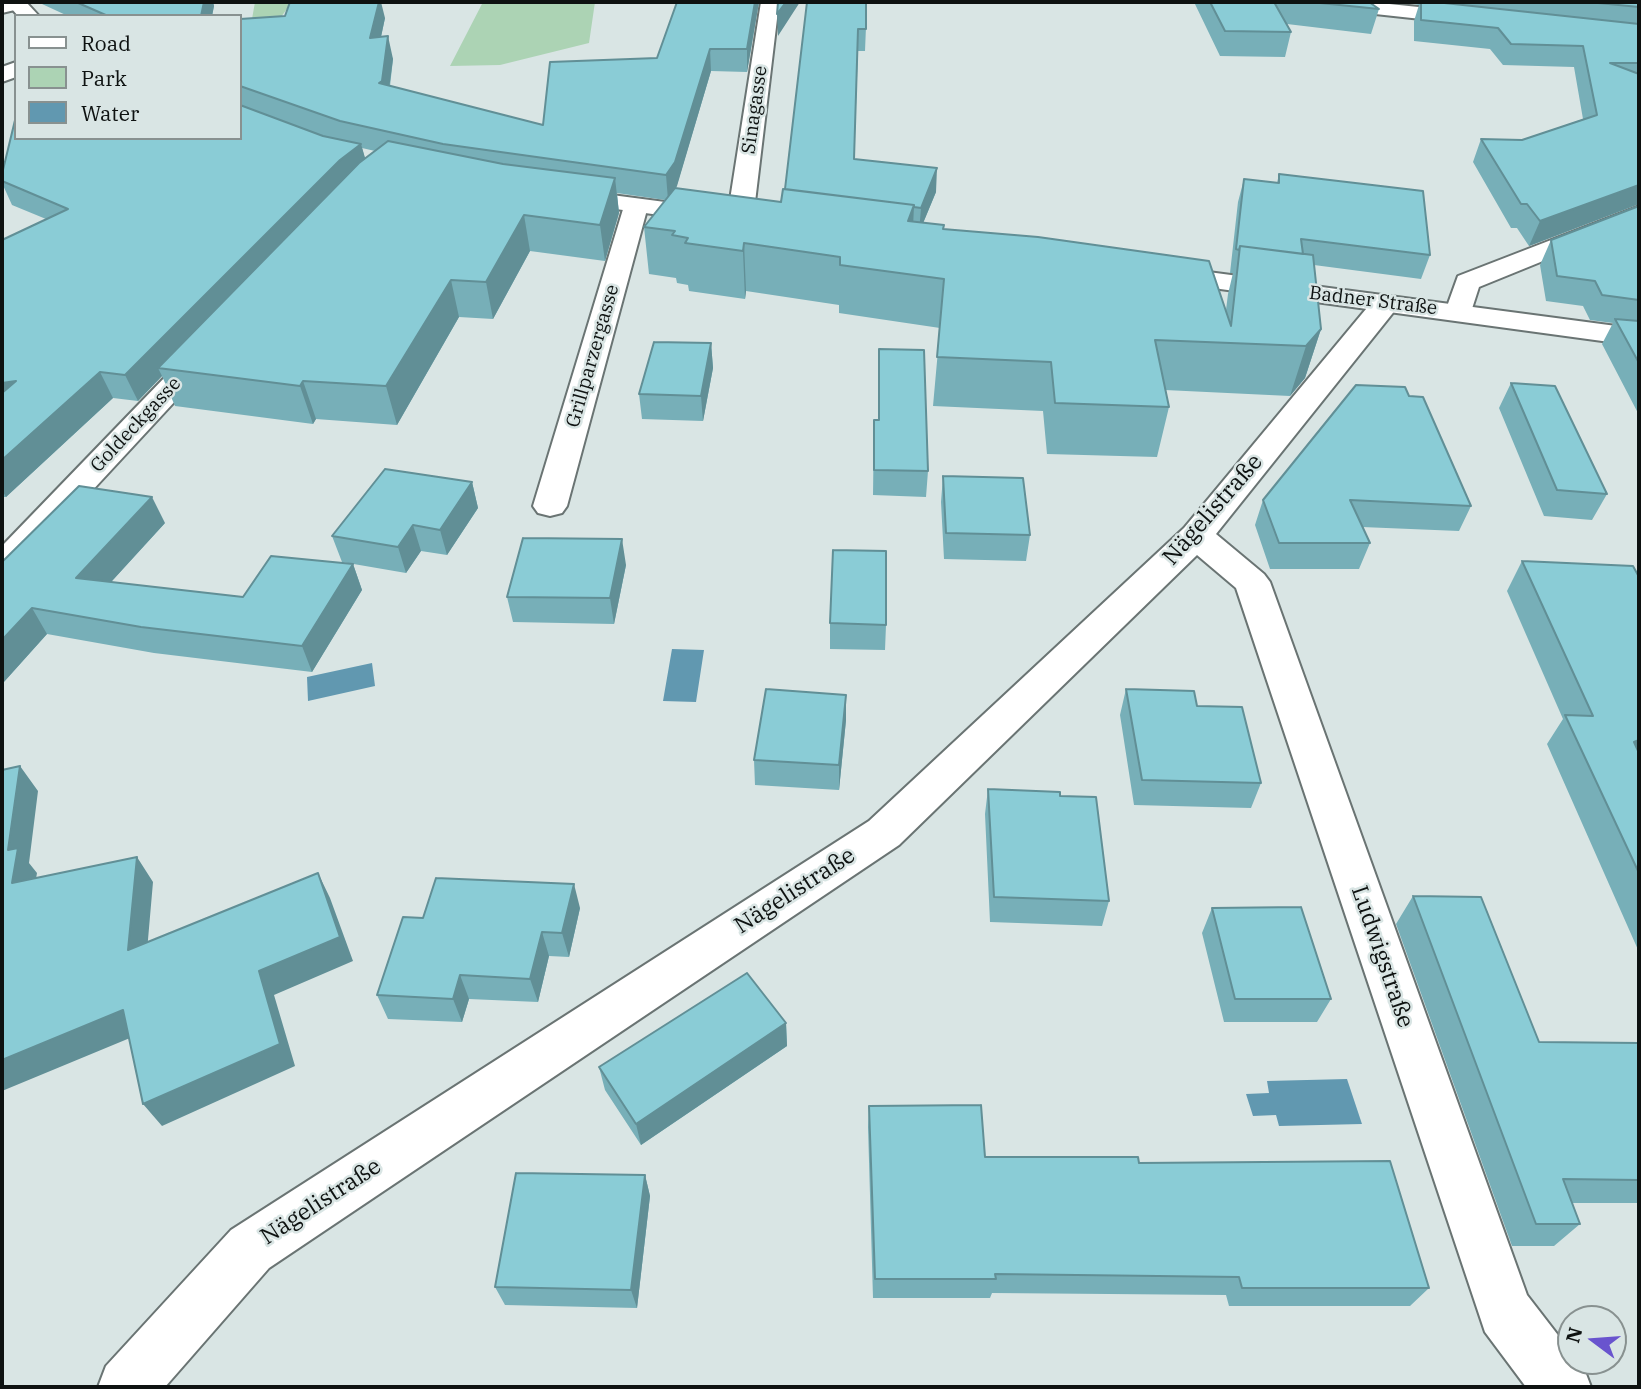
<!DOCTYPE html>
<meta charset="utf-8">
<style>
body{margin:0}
#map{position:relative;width:1641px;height:1389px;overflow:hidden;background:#d9e5e4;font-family:"IBM Plex Serif",serif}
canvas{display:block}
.frame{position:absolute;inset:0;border:4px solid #0e1211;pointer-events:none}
.legend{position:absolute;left:14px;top:14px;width:228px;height:126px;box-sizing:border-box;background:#d9e5e4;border:2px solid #889190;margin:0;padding:9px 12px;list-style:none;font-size:21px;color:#0e1211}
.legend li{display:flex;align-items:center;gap:14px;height:35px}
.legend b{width:35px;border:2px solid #889190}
.north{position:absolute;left:1557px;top:1305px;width:70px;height:70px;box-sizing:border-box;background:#d9e5e4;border:2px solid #889190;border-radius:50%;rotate:286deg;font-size:19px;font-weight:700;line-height:28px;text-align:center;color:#0e1211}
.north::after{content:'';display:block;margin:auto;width:24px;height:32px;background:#6954ce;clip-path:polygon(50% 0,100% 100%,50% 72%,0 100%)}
</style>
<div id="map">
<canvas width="1641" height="1389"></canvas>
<div class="frame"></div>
<ul class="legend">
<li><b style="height:9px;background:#fff"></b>Road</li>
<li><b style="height:19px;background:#acd3b4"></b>Park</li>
<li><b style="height:19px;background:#6198b0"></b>Water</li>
</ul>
<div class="north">N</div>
</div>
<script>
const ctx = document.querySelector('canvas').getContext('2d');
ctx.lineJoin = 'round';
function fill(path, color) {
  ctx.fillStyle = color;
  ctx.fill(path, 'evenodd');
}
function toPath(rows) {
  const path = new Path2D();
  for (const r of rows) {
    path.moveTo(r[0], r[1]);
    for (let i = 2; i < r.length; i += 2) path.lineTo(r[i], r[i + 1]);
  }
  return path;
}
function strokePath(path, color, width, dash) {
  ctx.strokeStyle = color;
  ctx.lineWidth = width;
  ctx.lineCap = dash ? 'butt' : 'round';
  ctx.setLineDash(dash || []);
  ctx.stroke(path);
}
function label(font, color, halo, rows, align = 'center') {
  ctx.font = font + ' "IBM Plex Serif",serif';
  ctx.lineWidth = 5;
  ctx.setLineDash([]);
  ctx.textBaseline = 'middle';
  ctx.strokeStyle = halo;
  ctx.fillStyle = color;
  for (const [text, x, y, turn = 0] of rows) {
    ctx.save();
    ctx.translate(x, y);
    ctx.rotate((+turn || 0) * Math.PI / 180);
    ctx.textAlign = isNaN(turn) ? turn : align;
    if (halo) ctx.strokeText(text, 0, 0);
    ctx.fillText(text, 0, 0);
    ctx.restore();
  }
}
fill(toPath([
 [255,2,292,2,281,17,252,19],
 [483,2,595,2,589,43,500,65,450,66]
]), '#acd3b4');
fill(toPath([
 [672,649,704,650,696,702,663,701],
 [372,663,375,686,308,701,307,677],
 [1347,1079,1362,1124,1279,1126,1276,1115,1253,1116,1246,1094,1269,1093,1267,1081]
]), '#6198b0');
const minor = toPath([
 [2,2,24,2,26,4,23,8,2,13,2,2],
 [761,2,779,2,753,219,749,224,740,227,731,224,727,219,761,2],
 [1311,2,1370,2,1467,12,1477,18,1467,24,1320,8,1313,6,1311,2],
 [16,62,16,77,2,82,2,67,16,62],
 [636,199,645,201,648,206,567,506,562,513,550,516,538,513,533,506,624,206,627,201,636,199],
 [1639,206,1639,222,1479,287,1469,318,1459,320,1449,318,1445,312,1458,276,1639,206],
 [1386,295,1396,297,1400,303,1396,309,1216,534,1264,574,1270,582,1527,1295,1571,1352,1571,1361,1578,1361,1583,1366,1591,1387,1526,1387,1485,1332,1236,588,1197,555,899,845,269,1268,165,1387,98,1387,106,1366,231,1230,869,821,1184,528,1376,297,1386,295],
 [205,343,215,346,219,352,215,358,14,575,2,579,2,546,195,346,205,343]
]);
const tertiary = toPath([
 [6,2,26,2,39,16,18,16,6,2],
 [566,189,711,208,720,210,723,215,720,220,711,222,557,201,554,196,557,191,566,189],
 [1163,266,1639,329,1639,346,1154,280,1150,274,1154,268,1163,266]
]);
strokePath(minor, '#6a7473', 4);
strokePath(tertiary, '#6a7473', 4);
fill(minor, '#fff');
fill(tertiary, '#fff');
fill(toPath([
 [41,2,213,2,214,6,212,16,68,16,42,4],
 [759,2,747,72,711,71,676,188,781,202,785,189,867,2,865,51,858,51,854,159,936,192,923,223,1226,310,1228,294,1233,273,1230,273,1238,202,1244,179,1277,183,1279,174,1430,255,1421,279,1314,265,1321,329,1305,378,1290,396,1165,390,1169,407,1157,457,1047,454,1043,411,933,406,940,328,839,313,839,305,746,291,745,299,689,291,688,285,677,283,676,278,649,274,644,227,665,200,617,193,619,213,605,261,530,251,493,319,459,317,397,425,316,419,313,424,175,406,162,376,138,401,113,398,6,497,2,497,2,240,46,219,12,205,2,183,2,174,240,138,240,19,385,18,381,37,393,59,390,86,543,125,657,58],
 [362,148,375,151,365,159],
 [1194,2,1369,2,1379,9,1371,34,1287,24,1291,32,1285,57,1220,56],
 [1414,2,1639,2,1639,204,1529,246,1517,228,1511,228,1473,162,1481,139,1522,140,1583,119,1574,67,1503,65,1490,49,1414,41,1414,21,1419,5,1414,4],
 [1639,205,1639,415,1602,344,1613,323,1590,320,1583,306,1546,301,1540,265,1551,240],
 [711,343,713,368,703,421,642,419,639,394],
 [879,349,928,471,926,497,873,495,874,420,878,420],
 [1511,383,1607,494,1592,520,1544,516,1499,408],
 [1409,396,1471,506,1459,531,1362,527,1370,543,1359,569,1270,569,1255,525,1263,500],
 [943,476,1030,535,1026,561,944,559,941,502],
 [472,482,478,508,447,555,421,551,406,573,342,562,332,536],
 [165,523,111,582,243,597,353,564,362,590,312,672,154,653,47,634,3,683,2,683,2,562],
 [1522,561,1639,577,1639,952,1547,744,1563,719,1507,591],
 [626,565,614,624,513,622,507,597],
 [830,623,886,625,885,650,830,649],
 [1126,689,1261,783,1251,808,1134,805,1120,715],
 [846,720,839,790,755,785,754,760],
 [988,789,1060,796,1109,901,1102,926,990,922,985,814],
 [1413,896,1539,1042,1639,1043,1639,1203,1572,1203,1580,1224,1554,1246,1512,1246,1396,924],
 [580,908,569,957,549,956,538,1002,469,999,462,1022,388,1019,377,995,423,918],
 [1212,908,1331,999,1317,1022,1224,1022,1202,933],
 [786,1023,787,1046,641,1145,605,1090,599,1067],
 [869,1106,985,1157,1139,1163,1429,1288,1410,1306,1229,1306,1226,1295,992,1293,990,1298,873,1298,868,1127],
 [645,1175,650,1196,637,1308,505,1305,495,1287]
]), '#77afb8');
fill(toPath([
 [204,2,213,2,214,6,212,16,201,16],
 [379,2,381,2,385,18,376,60,370,38],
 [755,2,759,2,747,72,747,49],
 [786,2,800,2,778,36,777,14],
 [388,36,393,59,387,104,379,83],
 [710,49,711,71,677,186,668,200,666,175],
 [361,144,368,168,158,368,162,376,138,401,125,375,340,160],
 [937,168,936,192,919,233,921,208],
 [615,178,619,213,605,261,600,225],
 [1639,185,1639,204,1529,246,1540,221],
 [914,205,912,252,908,221],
 [524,215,530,251,493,319,486,282],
 [744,243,746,291,745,299,743,251],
 [451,280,459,317,397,425,386,386],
 [1321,329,1305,378,1290,396,1306,346],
 [711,343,713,368,703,421,701,396],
 [100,372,113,398,6,497,2,490,2,460],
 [16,381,2,412,2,383],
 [303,381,316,419,313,424,300,386],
 [472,482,478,508,447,555,440,530],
 [152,497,165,523,91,604,76,578],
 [413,525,421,551,406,573,398,547],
 [622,539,626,565,614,624,610,598],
 [353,564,362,590,312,672,302,646],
 [32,608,47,634,3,683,2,681,2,640],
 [846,695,846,720,839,790,839,765],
 [1639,740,1639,758,1634,742],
 [20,766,38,791,29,863,37,873,31,908,12,883,8,850],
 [137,857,153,882,145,974,128,950],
 [318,873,330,898,353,961,274,995,295,1066,162,1126,143,1104,259,971],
 [574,884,580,908,569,957,562,933],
 [542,932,549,956,538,1002,530,979],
 [460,975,469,999,462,1022,453,999],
 [123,1010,142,1033,2,1091,2,1060],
 [786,1023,787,1046,641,1145,636,1124],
 [645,1175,650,1196,637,1308,631,1290]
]), '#618f96');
const building = toPath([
 [76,2,204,2,201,16,108,16,76,2],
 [290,2,379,2,370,38,388,36,382,81,379,83,543,125,550,62,657,58,677,2,755,2,747,49,710,49,675,162,666,175,443,144,340,121,240,86,240,19,285,16,290,2],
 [778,2,786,2,777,14,778,2],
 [807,2,866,2,866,29,858,29,854,159,937,168,921,208,914,207,914,205,785,189,807,2],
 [1210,2,1274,2,1291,32,1225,31,1210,2],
 [1310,2,1369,2,1379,9,1310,2],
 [1421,2,1435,2,1639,24,1639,63,1610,63,1639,74,1639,185,1540,221,1527,204,1521,204,1481,139,1522,140,1597,115,1583,46,1511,44,1498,28,1421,20,1421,2],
 [1588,2,1639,2,1639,7,1588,2],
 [240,105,323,136,361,144,340,160,125,375,100,372,2,460,2,393,16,381,2,383,2,240,68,209,2,181,2,174,16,116,16,138,240,138,240,105],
 [388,141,503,164,615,178,600,225,524,215,486,282,451,280,386,386,303,381,300,386,158,368,359,163,388,141],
 [1279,174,1423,191,1430,255,1301,239,1303,254,1240,246,1239,250,1236,249,1244,179,1279,183,1279,174],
 [675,188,781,202,783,189,914,205,908,221,944,225,943,229,1038,237,1209,261,1231,326,1240,246,1313,255,1321,329,1306,346,1155,340,1169,407,1055,403,1051,362,937,357,944,279,840,265,840,257,744,243,743,251,685,243,688,238,672,235,675,231,644,227,675,188],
 [1639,206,1639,300,1602,295,1595,281,1557,276,1551,240,1639,206],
 [1615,319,1639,321,1639,363,1615,319],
 [654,342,711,343,701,396,639,394,654,342],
 [879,349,924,350,928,471,874,470,874,420,879,420,879,349],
 [1511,383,1555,386,1607,494,1557,490,1511,383],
 [1356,385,1405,387,1409,396,1423,397,1471,506,1350,500,1370,543,1279,543,1263,500,1356,385],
 [385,469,472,482,440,530,413,525,398,547,332,536,385,469],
 [943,476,1023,478,1030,535,946,533,943,476],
 [79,486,152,497,76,578,243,597,271,556,353,564,302,646,141,627,32,608,2,640,2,562,79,486],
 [523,538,622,539,610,598,507,597,523,538],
 [833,550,886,551,886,625,830,623,833,550],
 [1522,561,1633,566,1639,577,1639,740,1634,742,1639,753,1639,873,1565,715,1593,716,1522,561],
 [766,689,846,695,839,765,754,760,766,689],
 [1126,689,1194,691,1197,706,1242,707,1261,783,1142,780,1126,689],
 [20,766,8,850,18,848,12,883,137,857,128,950,318,873,340,937,259,971,280,1044,143,1104,123,1010,2,1060,2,770,20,766],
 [988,789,1060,792,1060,796,1096,797,1109,901,994,897,988,789],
 [436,878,574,884,562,933,542,932,530,979,460,975,453,999,377,995,403,917,423,918,436,878],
 [1413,896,1481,897,1539,1042,1639,1043,1639,1180,1563,1179,1580,1224,1536,1224,1413,896],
 [1301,907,1331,999,1235,999,1212,908,1301,907],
 [747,973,786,1023,636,1124,599,1067,747,973],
 [981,1105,985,1157,1138,1157,1139,1163,1390,1161,1429,1288,1242,1288,1239,1277,995,1274,996,1279,875,1279,869,1106,981,1105],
 [516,1173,645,1175,631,1290,495,1287,516,1173]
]);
fill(building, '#8accd6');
strokePath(building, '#618f96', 2);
label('19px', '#0e1211', '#d9e5e4', [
 ["Sinagasse",755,110,-82],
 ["Badner Straße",1373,301,7],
 ["Grillparzergasse",593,356,-74],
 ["Goldeckgasse",136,425,-47]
]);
label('23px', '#0e1211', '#d9e5e4', [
 ["Nägelistraße",1213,510,-49],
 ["Nägelistraße",795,891,-33],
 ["Ludwigstraße",1382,957,71],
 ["Nägelistraße",321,1202,-33]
]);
</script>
